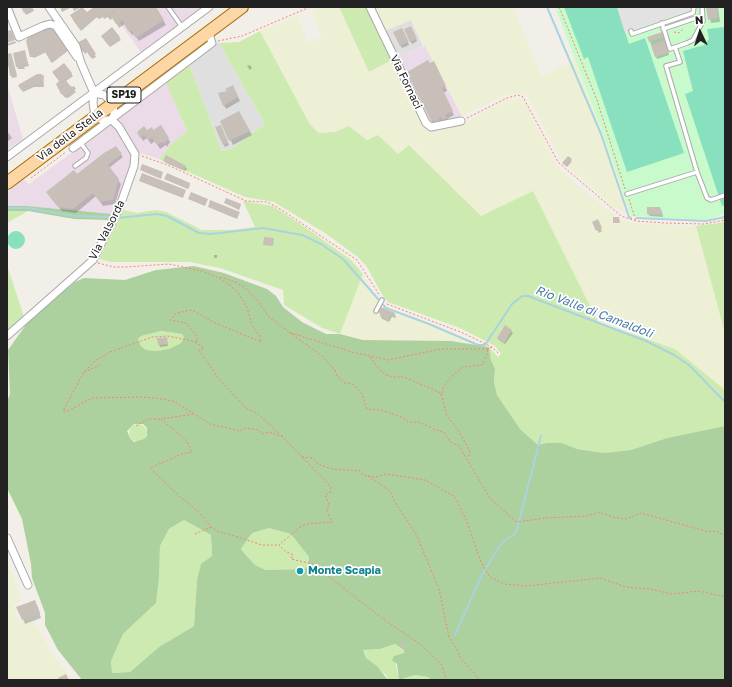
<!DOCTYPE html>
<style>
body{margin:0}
#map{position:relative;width:732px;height:687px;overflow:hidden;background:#f2efe9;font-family:"Golos Text",sans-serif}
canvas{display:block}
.frame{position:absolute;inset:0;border:8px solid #222;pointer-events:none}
.north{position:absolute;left:680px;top:12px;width:40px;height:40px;-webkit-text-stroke:3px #fff;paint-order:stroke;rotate:356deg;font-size:11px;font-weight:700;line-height:16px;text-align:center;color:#222}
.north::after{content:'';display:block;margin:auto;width:14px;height:18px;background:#222;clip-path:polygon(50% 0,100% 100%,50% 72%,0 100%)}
</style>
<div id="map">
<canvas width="732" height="687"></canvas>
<div class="frame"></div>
<div class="north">N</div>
</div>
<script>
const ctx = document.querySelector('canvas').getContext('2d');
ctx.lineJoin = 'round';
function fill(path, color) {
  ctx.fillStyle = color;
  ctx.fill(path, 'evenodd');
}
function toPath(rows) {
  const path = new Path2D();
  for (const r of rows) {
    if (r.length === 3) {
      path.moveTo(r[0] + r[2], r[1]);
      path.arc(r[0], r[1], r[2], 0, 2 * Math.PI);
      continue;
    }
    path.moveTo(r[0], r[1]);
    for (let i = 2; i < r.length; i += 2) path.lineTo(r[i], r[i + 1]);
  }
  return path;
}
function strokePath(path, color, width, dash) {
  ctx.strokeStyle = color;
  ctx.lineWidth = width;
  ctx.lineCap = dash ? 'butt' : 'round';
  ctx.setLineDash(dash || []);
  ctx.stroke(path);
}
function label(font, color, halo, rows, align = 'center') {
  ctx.font = font + ' "Golos Text",sans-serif';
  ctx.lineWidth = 3.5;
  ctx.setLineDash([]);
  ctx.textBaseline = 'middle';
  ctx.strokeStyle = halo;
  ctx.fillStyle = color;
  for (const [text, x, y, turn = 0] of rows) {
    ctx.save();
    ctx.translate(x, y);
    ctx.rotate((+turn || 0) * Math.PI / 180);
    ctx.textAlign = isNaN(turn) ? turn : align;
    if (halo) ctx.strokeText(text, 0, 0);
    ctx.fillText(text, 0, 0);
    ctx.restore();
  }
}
fill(toPath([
 [411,20,423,46,397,58,384,31],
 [219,43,265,124,231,149,222,151,189,64,211,45]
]), '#e0dfdf');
fill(toPath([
 [109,7,203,7,142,54],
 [426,45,462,116,430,125,397,58],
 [166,83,187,131,172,143,159,159,137,152,116,120],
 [7,84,23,139,7,150],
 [112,123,133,156,133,165,113,214,27,206,7,206,7,192,23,179,29,184]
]), '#ebdbe8');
fill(toPath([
 [321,7,339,7,369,72,392,60,426,130,449,128,463,124,507,100,519,98,524,101,557,166,578,186,620,219,633,223,696,226,725,330,725,390,675,349,598,322,533,191,481,217,410,145,398,154,378,135,367,140,349,126,335,132,319,133,309,123,260,31,297,16,308,42,322,37,312,11],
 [372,7,513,7,542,76,575,59,597,117,631,216,613,207,560,159,528,97,522,93,506,95,462,116,411,20,384,31],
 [363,274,377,296,384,305,391,309,489,347,451,341,363,340,340,334],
 [7,560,22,600,13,605,20,623,33,619,53,655,73,680,7,680]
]), '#eef0d5');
fill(toPath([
 [339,7,367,7,392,60,369,72],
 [260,31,309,123,319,133,335,132,349,126,367,140,378,135,398,154,409,145,481,216,533,191,598,322,675,349,725,390,725,426,667,438,631,450,604,453,577,449,562,443,546,443,538,445,520,429,497,395,494,382,495,369,491,360,489,347,498,357,501,354,495,346,460,328,388,302,383,296,367,267,358,257,325,233,274,202,245,197,159,159,172,143,187,131,166,83,189,64,222,151,231,149,265,124,219,43,239,42],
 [243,201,273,206,308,229,351,260,359,269,363,274,340,334,322,328,284,305,283,290,220,268,189,262,111,262,99,259,123,210,137,213,155,210,166,212,202,230,233,230,255,227],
 [7,211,28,211,7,223],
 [725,222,725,333,696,226],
 [7,265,24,317,7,332],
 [160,331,182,334,184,336,181,343,169,349,156,351,146,350,141,346,138,339,141,336],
 [138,433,9],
 [184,520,211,535,212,556,197,580,194,626,159,647,130,672,112,673,111,661,123,634,156,603,159,579,160,546,169,529],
 [269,528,291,534,309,557,308,565,305,569,266,570,255,565,245,554,241,549,249,537,254,533],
 [395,644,404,650,404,653,394,656,399,680,388,680,386,675,366,658,363,650,380,649],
 [415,675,428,677,432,680,400,680]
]), '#cdebb0');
fill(toPath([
 [7,206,27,206,113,214,109,220,74,219,28,211,7,211],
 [194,266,224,273,267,289,276,296,283,307,302,322,326,334,340,334,363,340,451,341,489,347,491,360,495,369,494,382,497,395,520,429,538,445,546,443,562,443,577,449,604,453,631,450,667,438,725,426,725,680,432,680,428,677,415,675,399,680,397,664,392,660,394,656,404,653,404,650,395,644,380,649,363,650,366,658,377,666,388,680,82,680,58,650,45,625,45,613,32,578,31,564,22,519,7,488,7,402,10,394,8,350,30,319,75,282,84,278,125,280,156,270],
 [161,331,182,334,184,337,181,343,169,349,156,351,146,350,141,346,138,339,141,336],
 [134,424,143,424,147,428,147,436,144,439,134,442,130,438,127,431],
 [184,520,211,535,212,556,201,564,197,580,194,626,159,647,130,672,112,673,111,661,123,634,156,603,159,579,160,546,169,529],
 [269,528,291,534,309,557,308,565,305,569,266,570,255,565,245,554,241,549,249,537,253,533]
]), '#add19e');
fill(toPath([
 [555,7,725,7,725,214,706,220,631,216,597,117]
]), '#c8facc');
fill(toPath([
 [564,7,617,7,629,44,645,38,684,153,627,172,588,57,584,59],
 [725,27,725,205,722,206,685,94,693,91,683,51,704,45,709,39,707,29],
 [16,240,9]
]), '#88e0be');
fill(toPath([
 [617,7,691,7,692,10,625,33]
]), '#e2e2e2');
fill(toPath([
 [22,7,32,7,34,11,26,15],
 [60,7,81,7,74,11,72,7,62,12],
 [82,7,90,17,96,7,155,7,166,25,139,41,134,34,132,35,125,24,119,28,113,18,110,20,108,17,104,19,103,17,99,19,97,17,81,31,73,20],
 [707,7,718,7,720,22,711,23],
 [410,27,417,41,412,44,405,30],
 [49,28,69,50,52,63,46,52,34,58,31,56],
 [112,28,121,40,110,47,103,38],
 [402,29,409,45,402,48,394,33],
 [663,35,669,55,657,59,648,37],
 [86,39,96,57,92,59,88,52,85,54,79,43],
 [15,41,16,43,7,46,7,44],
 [24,51,29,66,24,67,25,69,18,69,17,66],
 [11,54,17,77,12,78,7,62,7,55],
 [250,65,252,68,250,70,247,66],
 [436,66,447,91,443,93,454,115,447,119,448,122,446,124,444,120,434,125,409,72],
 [71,73,73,76,66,81,76,92,68,98,64,97,57,84],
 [43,77,44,87,34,87,23,92,20,86],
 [235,90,240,101,226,109,219,95],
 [239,112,252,135,233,145,222,121],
 [161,126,170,142,167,147,166,145,160,149,155,141,151,144,147,138,143,141,138,132,153,131],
 [222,129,229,145,225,147,224,145],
 [7,131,12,138,7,142],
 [115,148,123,157,109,168,121,184,115,204,103,206,96,196,76,213,62,211,50,197],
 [568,158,572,161,567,167,564,164],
 [164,161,185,166,187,169,185,171,166,163],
 [165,179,189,184,190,185,188,189],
 [225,203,240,205,241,205,239,210],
 [661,210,663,217,650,216,648,214],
 [597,221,602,231,599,233,593,222],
 [214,255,217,255,217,258,214,258],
 [379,312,395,314,396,318,392,317,389,322,382,319],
 [511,331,513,333,505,344,499,340,498,338],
 [166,338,168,346,160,347,159,344],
 [37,605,41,618,25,624,18,607]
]), '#0003');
strokePath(toPath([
 [547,7,601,134,629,217,631,218],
 [7,208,28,208,75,216,113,217],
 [117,218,157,214,167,216,199,233,211,234,263,228,302,235,321,244,343,259,386,308,429,324,478,345,485,345,512,304,522,296,528,296,646,341,674,355,689,365,725,402],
 [637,218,706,221,725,217],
 [455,635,481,577,497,550,505,540,516,533,541,436]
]), '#aad3df', 2);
fill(toPath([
 [21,7,32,7,33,8,24,13],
 [82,7,87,12,94,7,156,7,164,20,136,38,131,30,129,32,122,20,116,24,111,16,115,11,102,17,101,15,97,18,95,15,78,27,70,15],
 [706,7,717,7,718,18,708,20],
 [411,26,417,39,410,42,404,29],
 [49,27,54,29,69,49,51,62,45,52,36,57,30,57,26,41,29,35],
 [112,27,120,37,108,45,101,36],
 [402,28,409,42,400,46,393,32],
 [11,30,15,40,7,43,7,31],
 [662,32,664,37,649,42,647,37],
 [86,38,96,54,90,57,86,50,82,52,77,43],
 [665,40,669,53,655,57,651,45],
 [25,50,28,64,24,65,24,67,16,67,13,53],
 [11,53,17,75,10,76,7,54],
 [428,60,430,63,434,61,446,86,442,88,453,111,445,115,447,118,442,120,441,117,438,118,440,123,436,125,434,120,431,121,407,72],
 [64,63,72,73,65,79,69,85,72,87,74,86,76,89,66,96,61,94,56,84,59,81,52,72],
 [37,74,41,74,44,76,43,85,39,83,33,85,21,90,18,85],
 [233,85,238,97,223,106,218,93,227,91,225,89],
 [239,111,250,131,229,141,220,121],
 [161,125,169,138,164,144,163,142,157,145,152,138,148,140,144,135,140,138,137,132,144,126,147,130,152,127,153,130],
 [221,125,228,143,223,145,215,127],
 [116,146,122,154,108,165,119,179,113,200,100,202,93,193,73,209,58,207,46,192,74,170,77,174,104,153],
 [166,155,186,166,184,170,163,161],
 [568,156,572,159,566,166,562,163],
 [142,164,163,172,161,179,140,170],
 [142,173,186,190,183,198,139,181],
 [167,173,190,183,188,189,164,179],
 [191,192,208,199,205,206,188,199],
 [226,198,241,204,239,209,224,203],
 [210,200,240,212,237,219,208,207],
 [647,207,660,207,663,215,647,214],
 [613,217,619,217,620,223,613,223],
 [598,219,602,228,596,231,592,222],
 [264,237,274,238,273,246,263,245],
 [381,307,395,313,395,316,390,315,388,320,380,316,381,314,378,312],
 [505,325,512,330,504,343,497,338],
 [167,337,168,344,158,345,157,338],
 [35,600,40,613,22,620,16,607],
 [401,642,407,645,404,649,399,645],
 [66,674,69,680,59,680,58,678]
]), '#c7bfb8');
const lane = toPath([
 [168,7,182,27],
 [662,23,670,49,687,43,693,40,703,21,702,7],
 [663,29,702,16],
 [631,31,632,34,693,13,694,7],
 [75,166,86,158,88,153,80,142],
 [697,172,707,198,711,200,725,195],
 [627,194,697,172,666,66,680,62,675,47],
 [376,311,382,300]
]);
const street = toPath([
 [7,7,19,37,43,26,50,24,56,26,77,57],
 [370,7,426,123,431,127,461,121],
 [94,93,104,95,113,103,114,114,112,120],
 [73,148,212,43,210,37,211,31],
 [7,157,209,7],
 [7,336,93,260,120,206,134,166,135,154,119,127,112,120,102,120,95,116,93,103,94,93,81,63,76,46,49,7],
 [7,538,28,585]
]);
const primary = toPath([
 [7,183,242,7]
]);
strokePath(lane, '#a9a9a9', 5.5);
strokePath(street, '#a9a9a9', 9);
strokePath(primary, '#a06b00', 14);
strokePath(toPath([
 [559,7,597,100,625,189],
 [674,32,679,33,684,28],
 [218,41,242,36,310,7],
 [467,118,507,98,518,95,523,97,558,162,621,216,636,221,665,223,704,224,725,220],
 [142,156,170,166,246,201,267,202,277,207,357,260,380,296],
 [31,178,66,152],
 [629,199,636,221],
 [98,263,114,267,126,267,169,264,202,271,217,277,230,285,238,293,247,307,252,326,260,336,261,342,215,323,192,310,176,313,170,320,186,323,196,335,197,342,168,336,152,337,110,352,96,360,84,372,63,411,68,411,92,398,141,397,156,398,173,401,210,424,240,431,246,428,258,430,262,434,269,432,283,437],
 [220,277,235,282,244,287,257,300,269,317,288,331],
 [387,304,463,333,492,347,498,353],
 [289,332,322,356,335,370,337,376,345,383,352,384,357,388,362,394,367,409,381,410,401,417,408,422,419,422,436,430,444,432,450,442,459,446,490,498,516,522,547,518,587,516,600,512,612,517,626,519,641,513,709,532,716,531,725,536],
 [291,333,352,352,388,360,441,349,488,349,492,347],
 [195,342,204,348,199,350,218,378,247,409,257,413,284,438,331,487,330,493,325,495,329,505,327,511,332,522,307,524,300,527,279,545,285,551,293,555,291,559,313,564,383,619,420,644,441,664,447,680],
 [370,357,379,369,386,375,393,377,404,377,441,393,447,416,459,431,470,452,468,458],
 [84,372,100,365],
 [442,393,444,386,453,375,463,367,482,365,487,355,488,349],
 [193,414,161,419,187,441,192,452,182,454,150,468,180,497,197,510,211,527,219,532,235,536,262,545,278,545],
 [136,426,149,419,160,419],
 [302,457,312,458,320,465,332,469,360,471,363,475,375,477,386,474,425,480,455,497,467,522,481,562,490,577,505,584,526,586,600,578,626,587,650,589,672,594,699,591,725,597],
 [368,476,390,491,397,506,416,534,439,589,449,637,458,651,461,659,478,678,477,680],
 [195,534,211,527]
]), '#fa8072', 1, [2, 2]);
strokePath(lane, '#fff', 3.5);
strokePath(street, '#fff', 7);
strokePath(primary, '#fcd6a4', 12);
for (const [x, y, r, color] of [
 [300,571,4,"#0f9aa8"]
]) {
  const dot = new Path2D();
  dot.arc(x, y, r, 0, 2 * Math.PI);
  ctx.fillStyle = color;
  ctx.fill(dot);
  strokePath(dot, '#fff', 1.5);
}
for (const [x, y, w] of [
 [124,95,34]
]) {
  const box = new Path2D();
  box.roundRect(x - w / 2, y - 8, w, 16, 3);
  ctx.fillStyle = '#fff';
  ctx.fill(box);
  strokePath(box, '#222', 1);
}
label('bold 10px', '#222', null, [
 ["SP19",124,95]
]);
label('11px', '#222', '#fff', [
 ["Via Fornaci",406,82,64],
 ["Via della Stella",70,135,-37],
 ["Via Valsorda",107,230,-63]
]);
label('bold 11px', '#0d838f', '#fff', [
 ["Monte Scapia",308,571]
], 'left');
label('italic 12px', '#4a7aab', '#fff', [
 ["Rio Valle di Camaldoli",594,312,21]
]);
</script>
